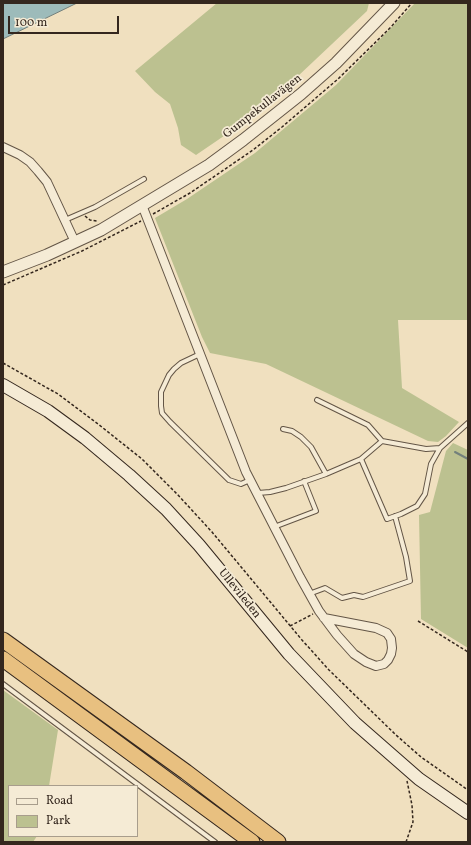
<!DOCTYPE html>
<meta charset="utf-8">
<style>
body{margin:0}
#map{position:relative;width:471px;height:845px;overflow:hidden;background:#f0e0bf;font-family:Vollkorn,serif}
canvas{display:block}
.frame{position:absolute;inset:0;border:4px solid #34271e;pointer-events:none}
.legend{position:absolute;left:8px;top:785px;width:130px;height:52px;box-sizing:border-box;background:#f5ebd5;border:1px solid #a89d8c;margin:0;padding:5px 7px;list-style:none;font-size:12px;color:#34271e}
.legend li{display:flex;align-items:center;gap:8px;height:20px}
.legend b{width:20px;border:1px solid #a89d8c}
.scale{position:absolute;left:8px;top:16px;width:111px;height:18px;box-sizing:border-box;border:2px solid #34271e;border-top:0;padding-left:5px;font-size:12px;line-height:14px;white-space:nowrap;color:#34271e;-webkit-text-stroke:3px #f5ebd5;paint-order:stroke}
</style>
<div id="map">
<canvas width="471" height="845"></canvas>
<div class="frame"></div>
<ul class="legend">
<li><b style="height:5px;background:#f5ebd5"></b>Road</li>
<li><b style="height:11px;background:#bcc190"></b>Park</li>
</ul>
<div class="scale">100 m</div>
</div>
<script>
const ctx = document.querySelector('canvas').getContext('2d');
ctx.lineJoin = 'round';
function fill(path, color) {
  ctx.fillStyle = color;
  ctx.fill(path, 'evenodd');
}
function toPath(rows) {
  const path = new Path2D();
  for (const r of rows) {
    path.moveTo(r[0], r[1]);
    for (let i = 2; i < r.length; i += 2) path.lineTo(r[i], r[i + 1]);
  }
  return path;
}
function strokePath(path, color, width, dash) {
  ctx.strokeStyle = color;
  ctx.lineWidth = width;
  ctx.lineCap = dash ? 'butt' : 'round';
  ctx.setLineDash(dash || []);
  ctx.stroke(path);
}
function label(font, color, halo, rows, align = 'center') {
  ctx.font = font + ' Vollkorn,serif';
  ctx.lineWidth = 3.5;
  ctx.setLineDash([]);
  ctx.textBaseline = 'middle';
  ctx.strokeStyle = halo;
  ctx.fillStyle = color;
  for (const [text, x, y, turn = 0] of rows) {
    ctx.save();
    ctx.translate(x, y);
    ctx.rotate((+turn || 0) * Math.PI / 180);
    ctx.textAlign = isNaN(turn) ? turn : align;
    if (halo) ctx.strokeText(text, 0, 0);
    ctx.fillText(text, 0, 0);
    ctx.restore();
  }
}
fill(toPath([
 [217,3,369,3,367,11,262,110,196,155,181,145,178,128,170,104,155,92,135,71],
 [415,3,468,3,468,320,398,320,402,388,459,422,446,436,438,442,428,441,266,364,210,353,202,337,155,218,187,199,255,153,336,85],
 [453,443,468,450,468,648,421,619,419,515,430,512,446,451],
 [3,690,58,730,49,786,9,786,9,836,37,836,33,842,3,842]
]), '#bcc190');
const water = toPath([
 [3,3,77,3,3,39,3,3]
]);
fill(water, '#9dbbba');
strokePath(water, '#73807c', 1);
strokePath(toPath([
 [455,452,468,459]
]), '#73807c', 2);
const service = toPath([
 [65,220,95,207,144,179],
 [200,354,181,363,174,369,169,375,161,392,161,406,162,413,170,422,229,480,241,484,250,480],
 [317,400,368,425,382,441],
 [283,429,292,431,301,437,311,447,326,474,361,459,382,441,426,449,440,448,468,423],
 [361,459,387,519,401,514,417,506,425,494,431,464,440,448],
 [258,493,270,492,286,488,326,474],
 [274,527,316,511,304,481],
 [309,594,325,588,342,598,354,595,363,597,410,581,406,557,395,516],
 [3,684,215,842]
]);
const minor = toPath([
 [3,147,20,155,30,162,38,171,47,182,75,242],
 [142,205,246,472,300,577,319,611,337,635,354,654,366,662,376,666,384,664,388,660,391,654,392,648,391,639,387,633,376,628,324,618]
]);
const tertiary = toPath([
 [3,272,47,255,101,230,209,165,243,140,301,94,336,63,394,3]
]);
const secondary = toPath([
 [3,385,48,411,85,438,129,475,166,509,199,545,289,654,355,723,419,779,468,813]
]);
const motorway = toPath([
 [3,640,186,772,278,842],
 [3,659,252,842]
]);
strokePath(service, '#635546', 6);
strokePath(minor, '#635546', 10);
strokePath(tertiary, '#635546', 13);
strokePath(secondary, '#34271e', 14);
strokePath(motorway, '#34271e', 17);
strokePath(toPath([
 [153,214,190,193,253,150,282,127,338,79,391,27,412,3],
 [85,216,90,220,97,221],
 [3,285,82,251,141,221],
 [3,363,58,394,98,424,142,459,178,495,212,532,302,640,329,670,396,735,421,757,468,790],
 [418,621,468,652],
 [290,626,313,614],
 [406,842,413,822,412,805,407,781]
]), '#34271e', 1.5, [3, 2]);
strokePath(service, '#f5ebd5', 4);
strokePath(minor, '#f5ebd5', 8);
strokePath(tertiary, '#f5ebd5', 11);
strokePath(secondary, '#f5ebd5', 12);
strokePath(motorway, '#e8c080', 15);
label('12px', '#34271e', '#f5ebd5', [
 ["Gumpekullavägen",263,107,-38],
 ["Ullevileden",239,594,51]
]);
</script>
